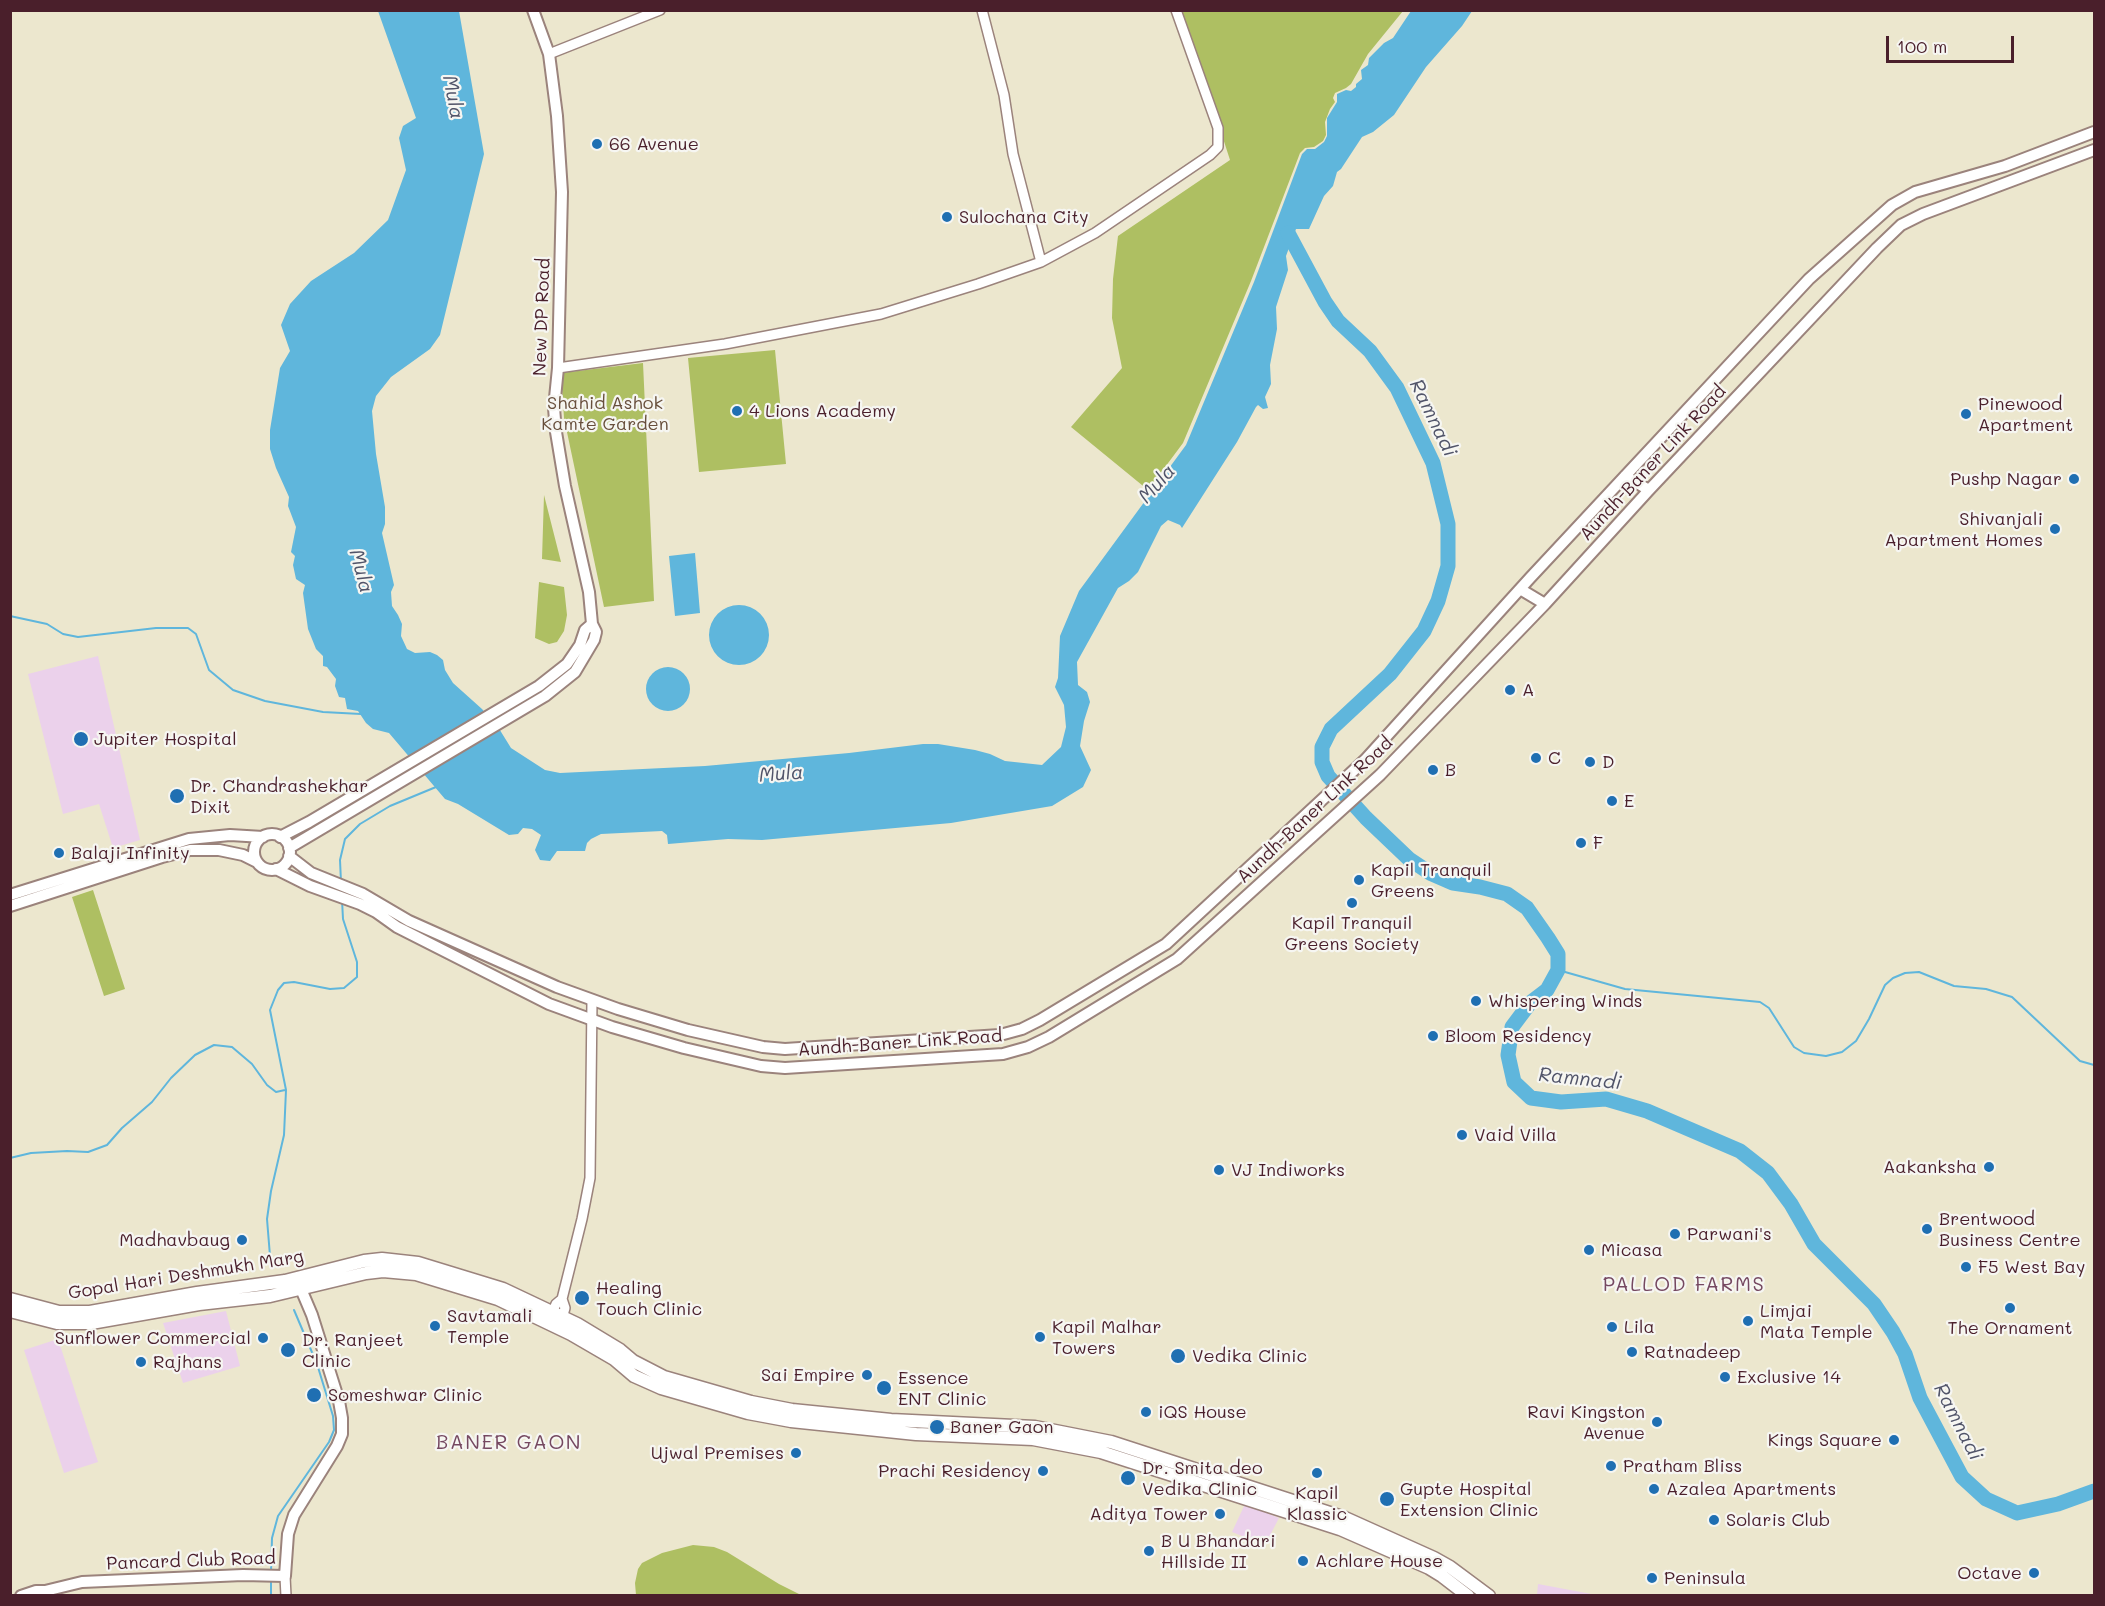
<!DOCTYPE html>
<style>
body{margin:0}
#map{position:relative;width:2105px;height:1606px;overflow:hidden;background:#ece7ce;font-family:Mali,sans-serif}
canvas{display:block}
.frame{position:absolute;inset:0;border:12px solid #4a1f2b;pointer-events:none}
.scale{position:absolute;left:1886px;top:36px;width:128px;height:27px;box-sizing:border-box;border:3px solid #4a1f2b;border-top:0;padding-left:8px;font-size:18px;line-height:21px;white-space:nowrap;color:#4a1f2b;-webkit-text-stroke:4px #f6f6f2;paint-order:stroke}
</style>
<div id="map">
<canvas width="2105" height="1606"></canvas>
<div class="frame"></div>
<div class="scale">100 m</div>
</div>
<script>
const ctx = document.querySelector('canvas').getContext('2d');
ctx.lineJoin = 'round';
function fill(path, color) {
  ctx.fillStyle = color;
  ctx.fill(path, 'evenodd');
}
function toPath(rows) {
  const path = new Path2D();
  for (const r of rows) {
    if (r.length === 3) {
      path.moveTo(r[0] + r[2], r[1]);
      path.arc(r[0], r[1], r[2], 0, 2 * Math.PI);
      continue;
    }
    path.moveTo(r[0], r[1]);
    for (let i = 2; i < r.length; i += 2) path.lineTo(r[i], r[i + 1]);
  }
  return path;
}
function strokePath(path, color, width, dash) {
  ctx.strokeStyle = color;
  ctx.lineWidth = width;
  ctx.lineCap = dash ? 'butt' : 'round';
  ctx.setLineDash(dash || []);
  ctx.stroke(path);
}
function label(font, color, halo, rows, align = 'center') {
  ctx.font = font + ' Mali,sans-serif';
  ctx.lineWidth = 4.5;
  ctx.setLineDash([]);
  ctx.textBaseline = 'middle';
  ctx.strokeStyle = halo;
  ctx.fillStyle = color;
  for (const [text, x, y, turn = 0] of rows) {
    ctx.save();
    ctx.translate(x, y);
    ctx.rotate((+turn || 0) * Math.PI / 180);
    ctx.textAlign = isNaN(turn) ? turn : align;
    if (halo) ctx.strokeText(text, 0, 0);
    ctx.fillText(text, 0, 0);
    ctx.restore();
  }
}
fill(toPath([
 [98,656,140,840,113,848,99,804,63,814,28,674],
 [226,1311,240,1366,183,1383,163,1323],
 [58,1339,98,1462,64,1473,24,1350],
 [1245,1504,1279,1518,1265,1545,1232,1532],
 [1538,1584,1597,1595,1537,1595]
]), '#ebd1eb');
fill(toPath([
 [1182,11,1403,11,1368,54,1351,84,1346,88,1335,93,1333,98,1335,102,1330,109,1325,122,1326,135,1323,141,1314,147,1305,148,1300,153,1251,281,1183,443,1148,490,1071,427,1122,368,1112,318,1113,279,1118,236,1230,160],
 [775,350,786,464,699,472,688,358],
 [643,363,654,601,604,607,564,418,561,373],
 [544,495,561,562,542,559],
 [539,582,564,587,567,615,564,631,557,642,549,644,535,638],
 [93,890,125,989,104,996,72,897],
 [693,1545,714,1547,727,1552,779,1584,801,1595,636,1595,635,1583,638,1569,642,1563,662,1553]
]), '#aebf62');
fill(toPath([
 [378,11,459,11,484,154,440,335,430,349,391,377,376,396,372,411,376,454,385,507,385,524,382,533,394,585,391,592,392,606,398,615,402,624,401,636,407,649,415,653,430,652,437,655,443,660,445,670,453,683,482,709,498,727,511,748,545,770,560,773,705,766,849,753,923,744,938,744,975,750,990,754,1005,761,1042,765,1061,747,1066,727,1064,705,1055,687,1058,678,1060,636,1079,591,1186,445,1254,282,1302,154,1307,149,1315,149,1324,142,1327,136,1327,118,1337,102,1337,94,1346,90,1351,91,1356,87,1356,84,1362,79,1361,70,1368,65,1369,58,1384,43,1393,38,1411,11,1472,11,1462,26,1426,67,1394,115,1373,132,1362,137,1341,169,1337,172,1333,186,1324,196,1309,229,1296,229,1286,256,1288,270,1276,307,1277,329,1270,365,1271,384,1265,397,1268,408,1263,409,1258,405,1256,407,1237,442,1182,528,1180,525,1168,520,1161,526,1138,572,1129,581,1118,588,1077,662,1078,685,1087,692,1090,702,1084,721,1080,746,1091,770,1083,787,1052,806,951,823,762,840,728,839,668,844,667,835,662,831,601,834,591,839,587,843,585,851,557,851,550,861,540,860,535,850,541,835,532,829,523,828,518,834,509,835,458,804,445,799,389,733,373,729,366,723,358,711,347,709,345,698,339,697,335,686,336,679,327,667,323,666,323,656,316,649,308,629,303,593,305,585,296,579,293,565,295,556,291,552,296,527,288,506,289,497,276,468,270,449,270,430,280,368,290,351,281,325,290,304,311,281,354,253,388,220,406,170,399,138,403,126,416,118],
 [695,553,700,613,675,616,669,556],
 [739,635,30],
 [668,689,22]
]), '#5fb6dc');
strokePath(toPath([
 [10,616,47,624,63,634,78,637,156,628,188,628,196,634,209,670,233,690,265,701,323,712,361,714],
 [341,882,340,860,345,839,360,824,390,806,436,787],
 [1558,970,1625,989,1760,1002,1769,1008,1794,1047,1804,1053,1826,1056,1842,1052,1856,1041,1869,1019,1885,985,1893,978,1905,973,1919,972,1954,986,1986,989,2012,997,2080,1061,2094,1065],
 [10,1158,31,1153,67,1151,88,1152,107,1145,122,1128,152,1102,171,1078,195,1055,214,1045,232,1047,252,1064,267,1085,276,1092,285,1090],
 [273,1268,270,1256,267,1219,271,1191,284,1135,286,1090,270,1010,278,990,284,983,294,982,330,989,344,988,357,977,357,962,343,919,342,900],
 [271,1572,272,1538,278,1516,329,1442,334,1430,333,1416,317,1364,294,1310],
 [271,1596,271,1580]
]), '#5fb6dc', 2);
strokePath(toPath([
 [1288,233,1325,302,1338,321,1370,351,1397,388,1433,463,1448,524,1448,566,1438,601,1424,631,1390,674,1331,729,1322,747,1322,762,1328,776,1366,818,1409,859,1430,873,1453,883,1480,887,1507,894,1527,908,1548,938,1558,954,1558,970,1547,990,1530,1003,1512,1027,1508,1055,1514,1082,1531,1098,1561,1102,1606,1099,1647,1111,1740,1151,1768,1173,1791,1204,1814,1244,1874,1304,1893,1332,1905,1354,1920,1398,1962,1477,1986,1499,2017,1513,2058,1504,2094,1491]
]), '#5fb6dc', 15);
const tertiary = toPath([
 [982,10,1004,95,1013,154,1041,262],
 [549,54,660,10],
 [558,368,725,344,881,314,978,284,1041,262,1095,233,1210,155,1218,147,1218,128,1176,10],
 [562,1299,582,1219,590,1178,592,1000],
 [550,1318,556,1304,562,1299,565,1308,561,1322],
 [285,1576,286,1596]
]);
const secondary = toPath([
 [1625,476,1649,490],
 [1520,589,1545,604],
 [272,852,18],
 [280,837,309,822,539,686,567,664,580,645,585,630,592,624],
 [289,848,545,696,575,672,594,640,596,632,592,624,589,592,565,486,556,432,554,408,558,368,562,192,557,116,549,54,533,10],
 [289,856,311,873,363,894,409,921,557,987,618,1009,688,1030,763,1047,785,1049,1000,1035,1022,1029,1040,1020,1166,944,1365,760,1530,578,1809,279,1892,205,1915,192,2005,166,2094,132],
 [276,869,310,886,360,904,376,912,397,927,549,1004,612,1027,684,1048,761,1066,785,1068,1003,1054,1028,1047,1049,1037,1177,959,1380,775,1545,604,1649,490,1877,248,1901,225,1923,214,2094,150],
 [10,895,189,839,230,835,263,837],
 [10,906,162,857,190,850,219,850,243,855,257,862],
 [21,1596,36,1591,45,1591,82,1582,243,1575,285,1576,288,1534,294,1515,337,1446,342,1434,342,1418,339,1401,312,1315,301,1289]
]);
const primary = toPath([
 [10,1299,59,1312,90,1312,197,1293,285,1281,364,1261,382,1259,418,1263,503,1289,577,1324,620,1350,633,1361,664,1377,751,1402,792,1410,891,1420,1035,1427,1111,1442,1345,1518,1434,1558,1450,1567,1489,1596],
 [10,1311,57,1323,91,1323,199,1304,270,1296,366,1273,383,1271,416,1274,498,1299,571,1334,614,1359,634,1376,661,1388,748,1413,791,1421,916,1434,1033,1439,1101,1452,1340,1529,1429,1568,1442,1576,1468,1596]
]);
strokePath(tertiary, '#9b837c', 12);
strokePath(secondary, '#9b837c', 14);
strokePath(primary, '#9b837c', 15);
strokePath(tertiary, '#fff', 9);
strokePath(secondary, '#fff', 10);
strokePath(primary, '#fff', 12);
for (const [x, y, r, color] of [
 [597,144,6,"#1f6fb2"],
 [947,217,6,"#1f6fb2"],
 [737,411,6,"#1f6fb2"],
 [1966,414,6,"#1f6fb2"],
 [2074,479,6,"#1f6fb2"],
 [2055,529,6,"#1f6fb2"],
 [1510,690,6,"#1f6fb2"],
 [81,739,8,"#1f6fb2"],
 [1536,758,6,"#1f6fb2"],
 [1590,762,6,"#1f6fb2"],
 [1433,770,6,"#1f6fb2"],
 [177,796,8,"#1f6fb2"],
 [1612,801,6,"#1f6fb2"],
 [1581,843,6,"#1f6fb2"],
 [59,853,6,"#1f6fb2"],
 [1359,880,6,"#1f6fb2"],
 [1352,903,6,"#1f6fb2"],
 [1476,1001,6,"#1f6fb2"],
 [1433,1036,6,"#1f6fb2"],
 [1462,1135,6,"#1f6fb2"],
 [1989,1167,6,"#1f6fb2"],
 [1219,1170,6,"#1f6fb2"],
 [1927,1229,6,"#1f6fb2"],
 [1675,1234,6,"#1f6fb2"],
 [242,1240,6,"#1f6fb2"],
 [1589,1250,6,"#1f6fb2"],
 [1966,1267,6,"#1f6fb2"],
 [582,1298,8,"#1f6fb2"],
 [2010,1308,6,"#1f6fb2"],
 [1748,1321,6,"#1f6fb2"],
 [435,1326,6,"#1f6fb2"],
 [1612,1327,6,"#1f6fb2"],
 [1040,1337,6,"#1f6fb2"],
 [263,1338,6,"#1f6fb2"],
 [288,1350,8,"#1f6fb2"],
 [1632,1352,6,"#1f6fb2"],
 [1178,1356,8,"#1f6fb2"],
 [141,1362,6,"#1f6fb2"],
 [867,1375,6,"#1f6fb2"],
 [1725,1377,6,"#1f6fb2"],
 [884,1388,8,"#1f6fb2"],
 [314,1395,8,"#1f6fb2"],
 [1146,1412,6,"#1f6fb2"],
 [1657,1422,6,"#1f6fb2"],
 [937,1427,8,"#1f6fb2"],
 [1894,1440,6,"#1f6fb2"],
 [796,1453,6,"#1f6fb2"],
 [1611,1466,6,"#1f6fb2"],
 [1043,1471,6,"#1f6fb2"],
 [1317,1473,6,"#1f6fb2"],
 [1128,1478,8,"#1f6fb2"],
 [1654,1489,6,"#1f6fb2"],
 [1387,1499,8,"#1f6fb2"],
 [1220,1514,6,"#1f6fb2"],
 [1714,1520,6,"#1f6fb2"],
 [1149,1551,6,"#1f6fb2"],
 [1303,1561,6,"#1f6fb2"],
 [2034,1573,6,"#1f6fb2"],
 [1652,1578,6,"#1f6fb2"]
]) {
  const dot = new Path2D();
  dot.arc(x, y, r, 0, 2 * Math.PI);
  ctx.fillStyle = color;
  ctx.fill(dot);
  strokePath(dot, '#f6f6f2', 2);
}
label('18px', '#4a1f2b', '#f6f6f2', [
 ["66 Avenue",609,144],
 ["Sulochana City",959,217],
 ["Pinewood",1978,404],
 ["Apartment",1978,425],
 ["4 Lions Academy",749,411],
 ["Pushp Nagar",2062,479,"right"],
 ["Shivanjali",2043,519,"right"],
 ["Apartment Homes",2043,540,"right"],
 ["A",1522,690],
 ["Jupiter Hospital",94,739],
 ["C",1548,758],
 ["D",1602,762],
 ["B",1445,770],
 ["Dr. Chandrashekhar",190,786],
 ["Dixit",190,807],
 ["E",1624,801],
 ["F",1593,843],
 ["Balaji Infinity",71,853],
 ["Kapil Tranquil",1371,870],
 ["Greens",1371,891],
 ["Kapil Tranquil",1352,923,"center"],
 ["Greens Society",1352,944,"center"],
 ["Whispering Winds",1488,1001],
 ["Bloom Residency",1445,1036],
 ["Vaid Villa",1474,1135],
 ["Aakanksha",1977,1167,"right"],
 ["VJ Indiworks",1231,1170],
 ["Brentwood",1939,1219],
 ["Business Centre",1939,1240],
 ["Parwani's",1687,1234],
 ["Madhavbaug",230,1240,"right"],
 ["Micasa",1601,1250],
 ["F5 West Bay",1978,1267],
 ["Healing",596,1288],
 ["Touch Clinic",596,1309],
 ["Limjai",1760,1311],
 ["Mata Temple",1760,1332],
 ["Savtamali",447,1316],
 ["Temple",447,1337],
 ["Kapil Malhar",1052,1327],
 ["Towers",1052,1348],
 ["Lila",1624,1327],
 ["The Ornament",2010,1328,"center"],
 ["Sunflower Commercial",251,1338,"right"],
 ["Dr. Ranjeet",302,1340],
 ["Clinic",302,1361],
 ["Ratnadeep",1644,1352],
 ["Vedika Clinic",1192,1356],
 ["Rajhans",153,1362],
 ["Sai Empire",855,1375,"right"],
 ["Exclusive 14",1737,1377],
 ["Essence",898,1378],
 ["ENT Clinic",898,1399],
 ["Someshwar Clinic",328,1395],
 ["iQS House",1158,1412],
 ["Ravi Kingston",1645,1412,"right"],
 ["Avenue",1645,1433,"right"],
 ["Baner Gaon",950,1427],
 ["Kings Square",1882,1440,"right"],
 ["Ujwal Premises",784,1453,"right"],
 ["Pratham Bliss",1623,1466],
 ["Dr. Smita deo",1142,1468],
 ["Vedika Clinic",1142,1489],
 ["Prachi Residency",1031,1471,"right"],
 ["Gupte Hospital",1400,1489],
 ["Extension Clinic",1400,1510],
 ["Azalea Apartments",1666,1489],
 ["Kapil",1317,1493,"center"],
 ["Klassic",1317,1514,"center"],
 ["Aditya Tower",1208,1514,"right"],
 ["Solaris Club",1726,1520],
 ["B U Bhandari",1161,1541],
 ["Hillside II",1161,1562],
 ["Achlare House",1315,1561],
 ["Octave",2022,1573,"right"],
 ["Peninsula",1664,1578]
], 'left');
label('18px', '#4a1f2b', '#f6f6f2', [
 ["New DP Road",542,317,-88],
 ["Aundh-Baner Link Road",1653,463,-47],
 ["Aundh-Baner Link Road",1315,810,-43],
 ["Aundh-Baner Link Road",900,1043,-4],
 ["Gopal Hari Deshmukh Marg",186,1275,-9],
 ["Pancard Club Road",191,1561,-2]
]);
label('18px', '#684f3c', '#f6f6f2', [
 ["Shahid Ashok",605,403],
 ["Kamte Garden",605,424]
]);
label('italic 20px', '#515469', '#f6f6f2', [
 ["Mula",453,97,79],
 ["Ramnadi",1433,418,64],
 ["Mula",1157,484,-48],
 ["Mula",361,571,75],
 ["Mula",781,774,-4],
 ["Ramnadi",1580,1079,6],
 ["Ramnadi",1958,1422,63]
]);
ctx.letterSpacing = '1.5px';
label('20px', '#754860', '#f6f6f2', [
 ["PALLOD FARMS",1684,1285],
 ["BANER GAON",509,1443]
]);
ctx.letterSpacing = '0px';
</script>
